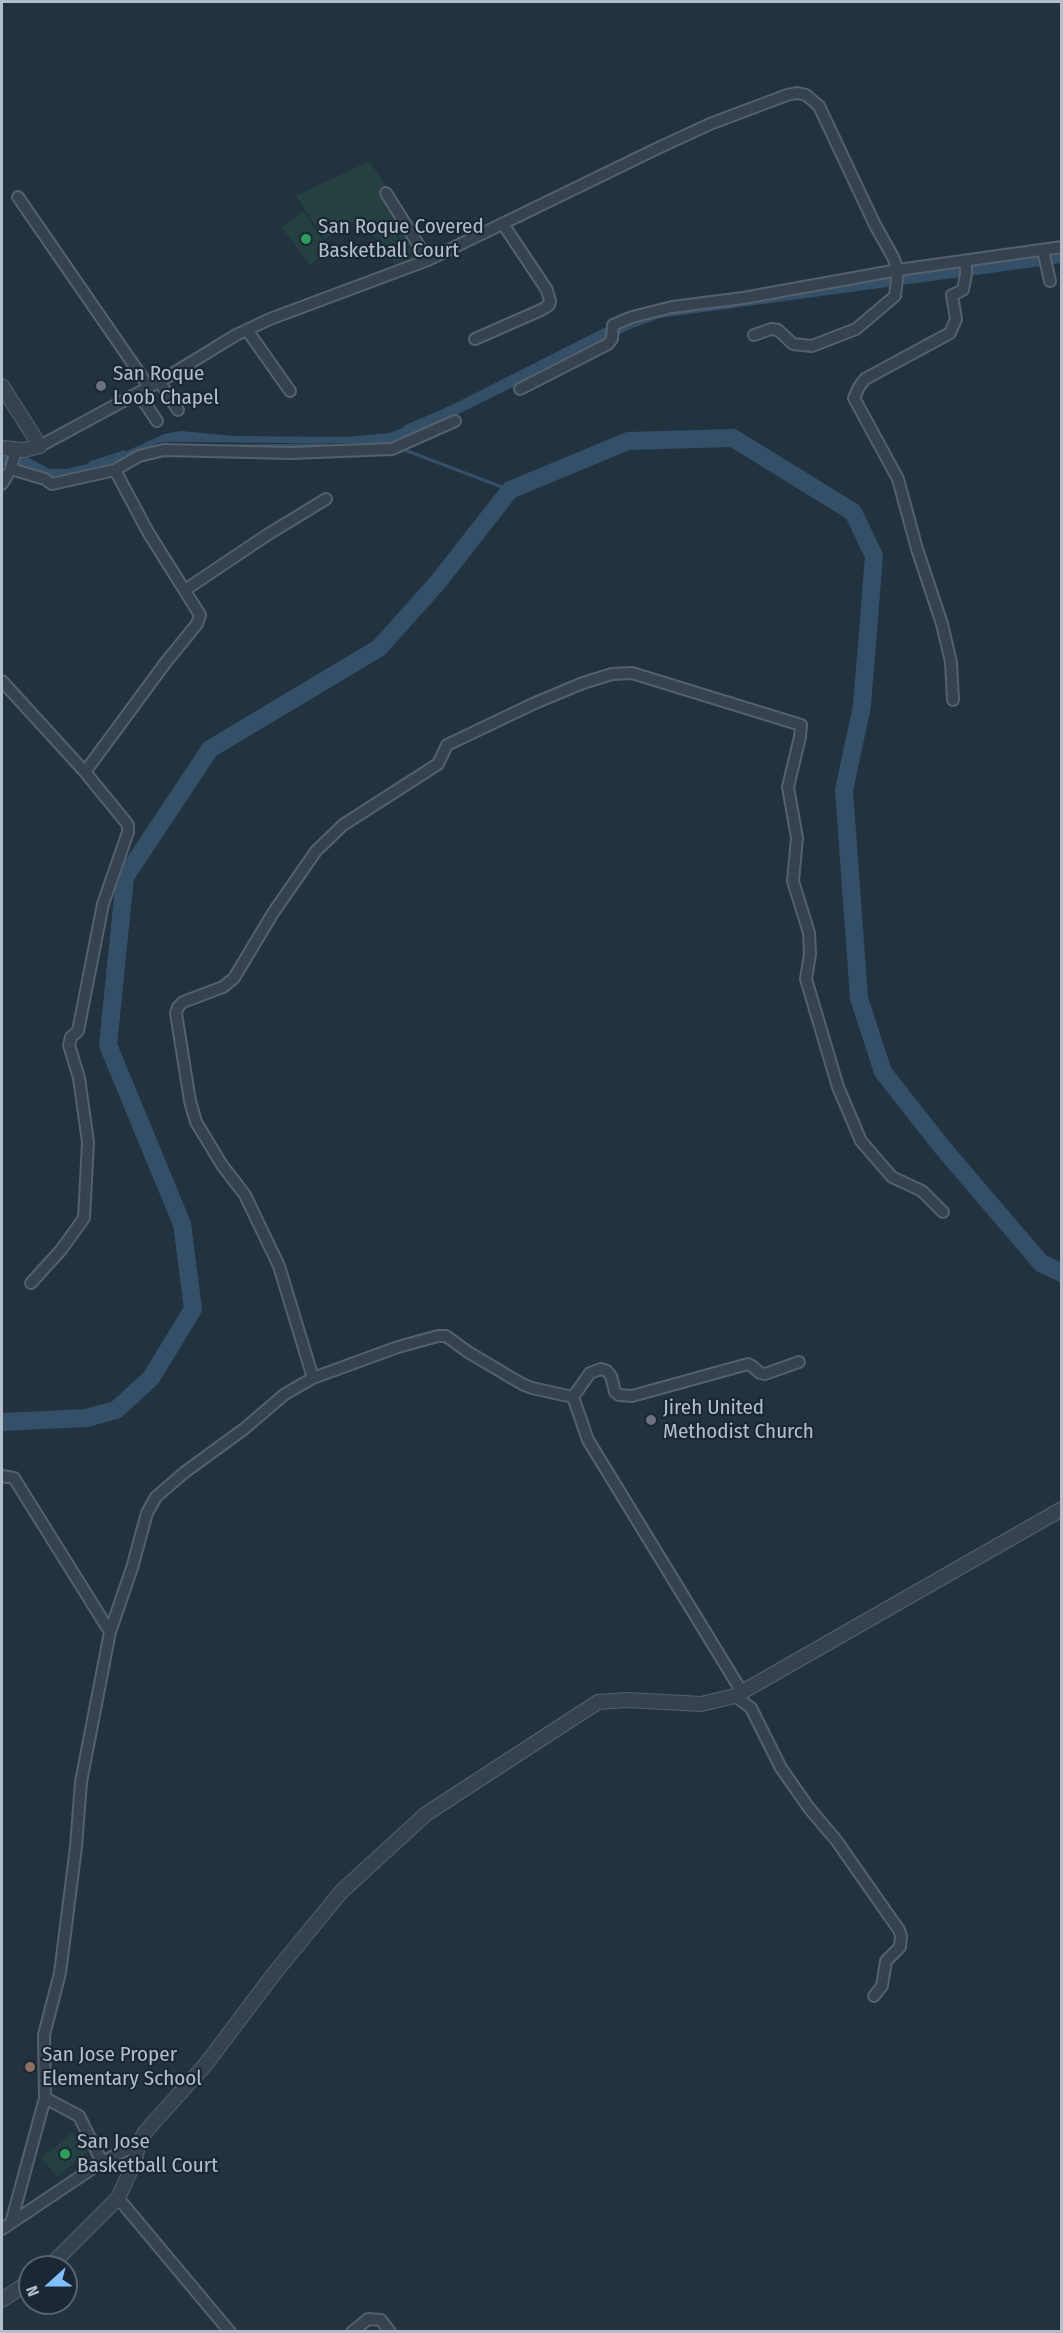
<!DOCTYPE html>
<style>
body{margin:0}
#map{position:relative;width:1063px;height:2333px;overflow:hidden;background:#22323f;font-family:"Fira Sans Condensed",sans-serif}
canvas{display:block}
.frame{position:absolute;inset:0;border:3px solid #b2beca;pointer-events:none}
.north{position:absolute;left:18px;top:2255px;width:60px;height:60px;box-sizing:border-box;background:#1b2834;border:2px solid #576470;border-radius:50%;rotate:249deg;font-size:16px;font-weight:700;line-height:24px;text-align:center;color:#b2beca}
.north::after{content:'';display:block;margin:auto;width:21px;height:27px;background:#82bfff;clip-path:polygon(50% 0,100% 100%,50% 72%,0 100%)}
</style>
<div id="map">
<canvas width="1063" height="2333"></canvas>
<div class="frame"></div>
<div class="north">N</div>
</div>
<script>
const ctx = document.querySelector('canvas').getContext('2d');
ctx.lineJoin = 'round';
function fill(path, color) {
  ctx.fillStyle = color;
  ctx.fill(path, 'evenodd');
}
function toPath(rows) {
  const path = new Path2D();
  for (const r of rows) {
    path.moveTo(r[0], r[1]);
    for (let i = 2; i < r.length; i += 2) path.lineTo(r[i], r[i + 1]);
  }
  return path;
}
function strokePath(path, color, width, dash) {
  ctx.strokeStyle = color;
  ctx.lineWidth = width;
  ctx.lineCap = dash ? 'butt' : 'round';
  ctx.setLineDash(dash || []);
  ctx.stroke(path);
}
function label(font, color, halo, rows, align = 'center') {
  ctx.font = font + ' "Fira Sans Condensed",sans-serif';
  ctx.lineWidth = 4.5;
  ctx.setLineDash([]);
  ctx.textBaseline = 'middle';
  ctx.strokeStyle = halo;
  ctx.fillStyle = color;
  for (const [text, x, y, turn = 0] of rows) {
    ctx.save();
    ctx.translate(x, y);
    ctx.rotate((+turn || 0) * Math.PI / 180);
    ctx.textAlign = isNaN(turn) ? turn : align;
    if (halo) ctx.strokeText(text, 0, 0);
    ctx.fillText(text, 0, 0);
    ctx.restore();
  }
}
fill(toPath([
 [369,161,431,254,396,267,360,217,324,239,296,196],
 [303,211,330,251,310,265,282,228],
 [73,2132,89,2151,57,2177,41,2158]
]), '#244040');
fill(toPath([
 [1061,252,1061,263,1049,265,660,318,630,329,416,435,390,444,169,442,158,443,116,465,69,477,51,477,2,466,2,452,25,456,50,469,66,469,112,458,164,434,181,431,234,436,346,437,389,433,416,423,612,324,655,305,775,288]
]), '#344f68');
strokePath(toPath([
 [405,427,449,408],
 [223,446,327,445],
 [402,449,510,490],
 [90,463,124,452]
]), '#344f68', 3);
strokePath(toPath([
 [2,1422,86,1418,116,1410,151,1378,193,1309,182,1224,108,1045,125,877,210,749,379,648,438,582,510,490,628,441,733,438,853,512,874,556,862,706,844,790,859,998,883,1072,942,1147,1041,1263,1062,1273]
]), '#344f68', 18);
const minor = toPath([
 [386,193,428,260],
 [18,197,149,387],
 [1043,250,1050,281],
 [247,330,290,391],
 [475,339,541,310,549,305,550,301,547,290,503,224],
 [159,381,178,410],
 [520,389,608,344,612,339,613,325,632,317,672,307,743,298,898,270,895,296,856,329,812,346,793,344,778,330,771,329,754,335],
 [138,393,157,421],
 [40,446,164,379,236,335,270,319,428,260,656,149,710,124,787,95,797,93,806,95,819,106,875,225,893,257,898,270,1062,247],
 [115,470,139,456,164,450,291,453,392,449,455,421],
 [2,484,11,469,16,449],
 [185,590,267,535,326,499],
 [2,681,85,772,166,662,197,624,200,615,148,532,115,470,52,484,45,479,11,469],
 [953,700,951,662,942,624,917,549,898,479,854,398,859,387,865,379,950,333,956,319,952,295,963,290,966,274,966,261],
 [31,1283,61,1250,84,1218,88,1142,79,1078,69,1045,71,1037,78,1031,103,904,128,832,128,825,125,821,85,772],
 [313,1378,279,1266,245,1195,222,1165,196,1122,190,1101,176,1013,178,1007,183,1002,223,987,234,978,273,913,316,851,343,825,438,764,447,745,535,703,583,683,612,674,632,673,801,725,800,737,788,787,797,838,793,881,809,933,810,954,806,979,838,1087,861,1141,892,1177,922,1191,943,1212],
 [573,1397,588,1440,742,1692],
 [2,1476,14,1478,110,1632],
 [735,1696,751,1708,781,1768,809,1808,836,1840,899,1930,901,1936,900,1947,886,1961,882,1986,874,1996],
 [138,2144,102,2162,79,2116,45,2098,44,2035,60,1973,76,1847,81,1782,110,1632,132,1568,147,1513,156,1497,185,1472,244,1429,285,1394,313,1378,398,1347,438,1336,446,1336,468,1352,522,1384,532,1388,573,1397,590,1373,601,1369,607,1371,611,1376,615,1392,619,1395,632,1396,748,1364,752,1366,760,1373,765,1374,799,1362],
 [118,2198,230,2332],
 [11,2223,45,2098],
 [2,2229,102,2162],
 [352,2332,368,2319,381,2320,390,2332]
]);
const tertiary = toPath([
 [2,386,40,446,24,450,2,448],
 [49,2267,118,2198,135,2161,138,2144,146,2131,206,2064,273,1975,341,1892,426,1814,598,1702,628,1700,701,1704,735,1696,1062,1509],
 [2,2300,30,2281]
]);
strokePath(minor, '#54616d', 14);
strokePath(tertiary, '#54616d', 16);
strokePath(minor, '#36434f', 10);
strokePath(tertiary, '#36434f', 14);
for (const [x, y, r, color] of [
 [306,239,6,"#2e9e5b"],
 [101,386,6,"#6b7280"],
 [651,1420,6,"#6b7280"],
 [30,2067,6,"#8d6e63"],
 [65,2154,6,"#2e9e5b"]
]) {
  const dot = new Path2D();
  dot.arc(x, y, r, 0, 2 * Math.PI);
  ctx.fillStyle = color;
  ctx.fill(dot);
  strokePath(dot, '#1b2834', 2);
}
label('21px', '#b2beca', '#1b2834', [
 ["San Roque Covered",318,227],
 ["Basketball Court",318,251],
 ["San Roque",113,374],
 ["Loob Chapel",113,398],
 ["Jireh United",663,1408],
 ["Methodist Church",663,1432],
 ["San Jose Proper",42,2055],
 ["Elementary School",42,2079],
 ["San Jose",77,2142],
 ["Basketball Court",77,2166]
], 'left');
</script>
